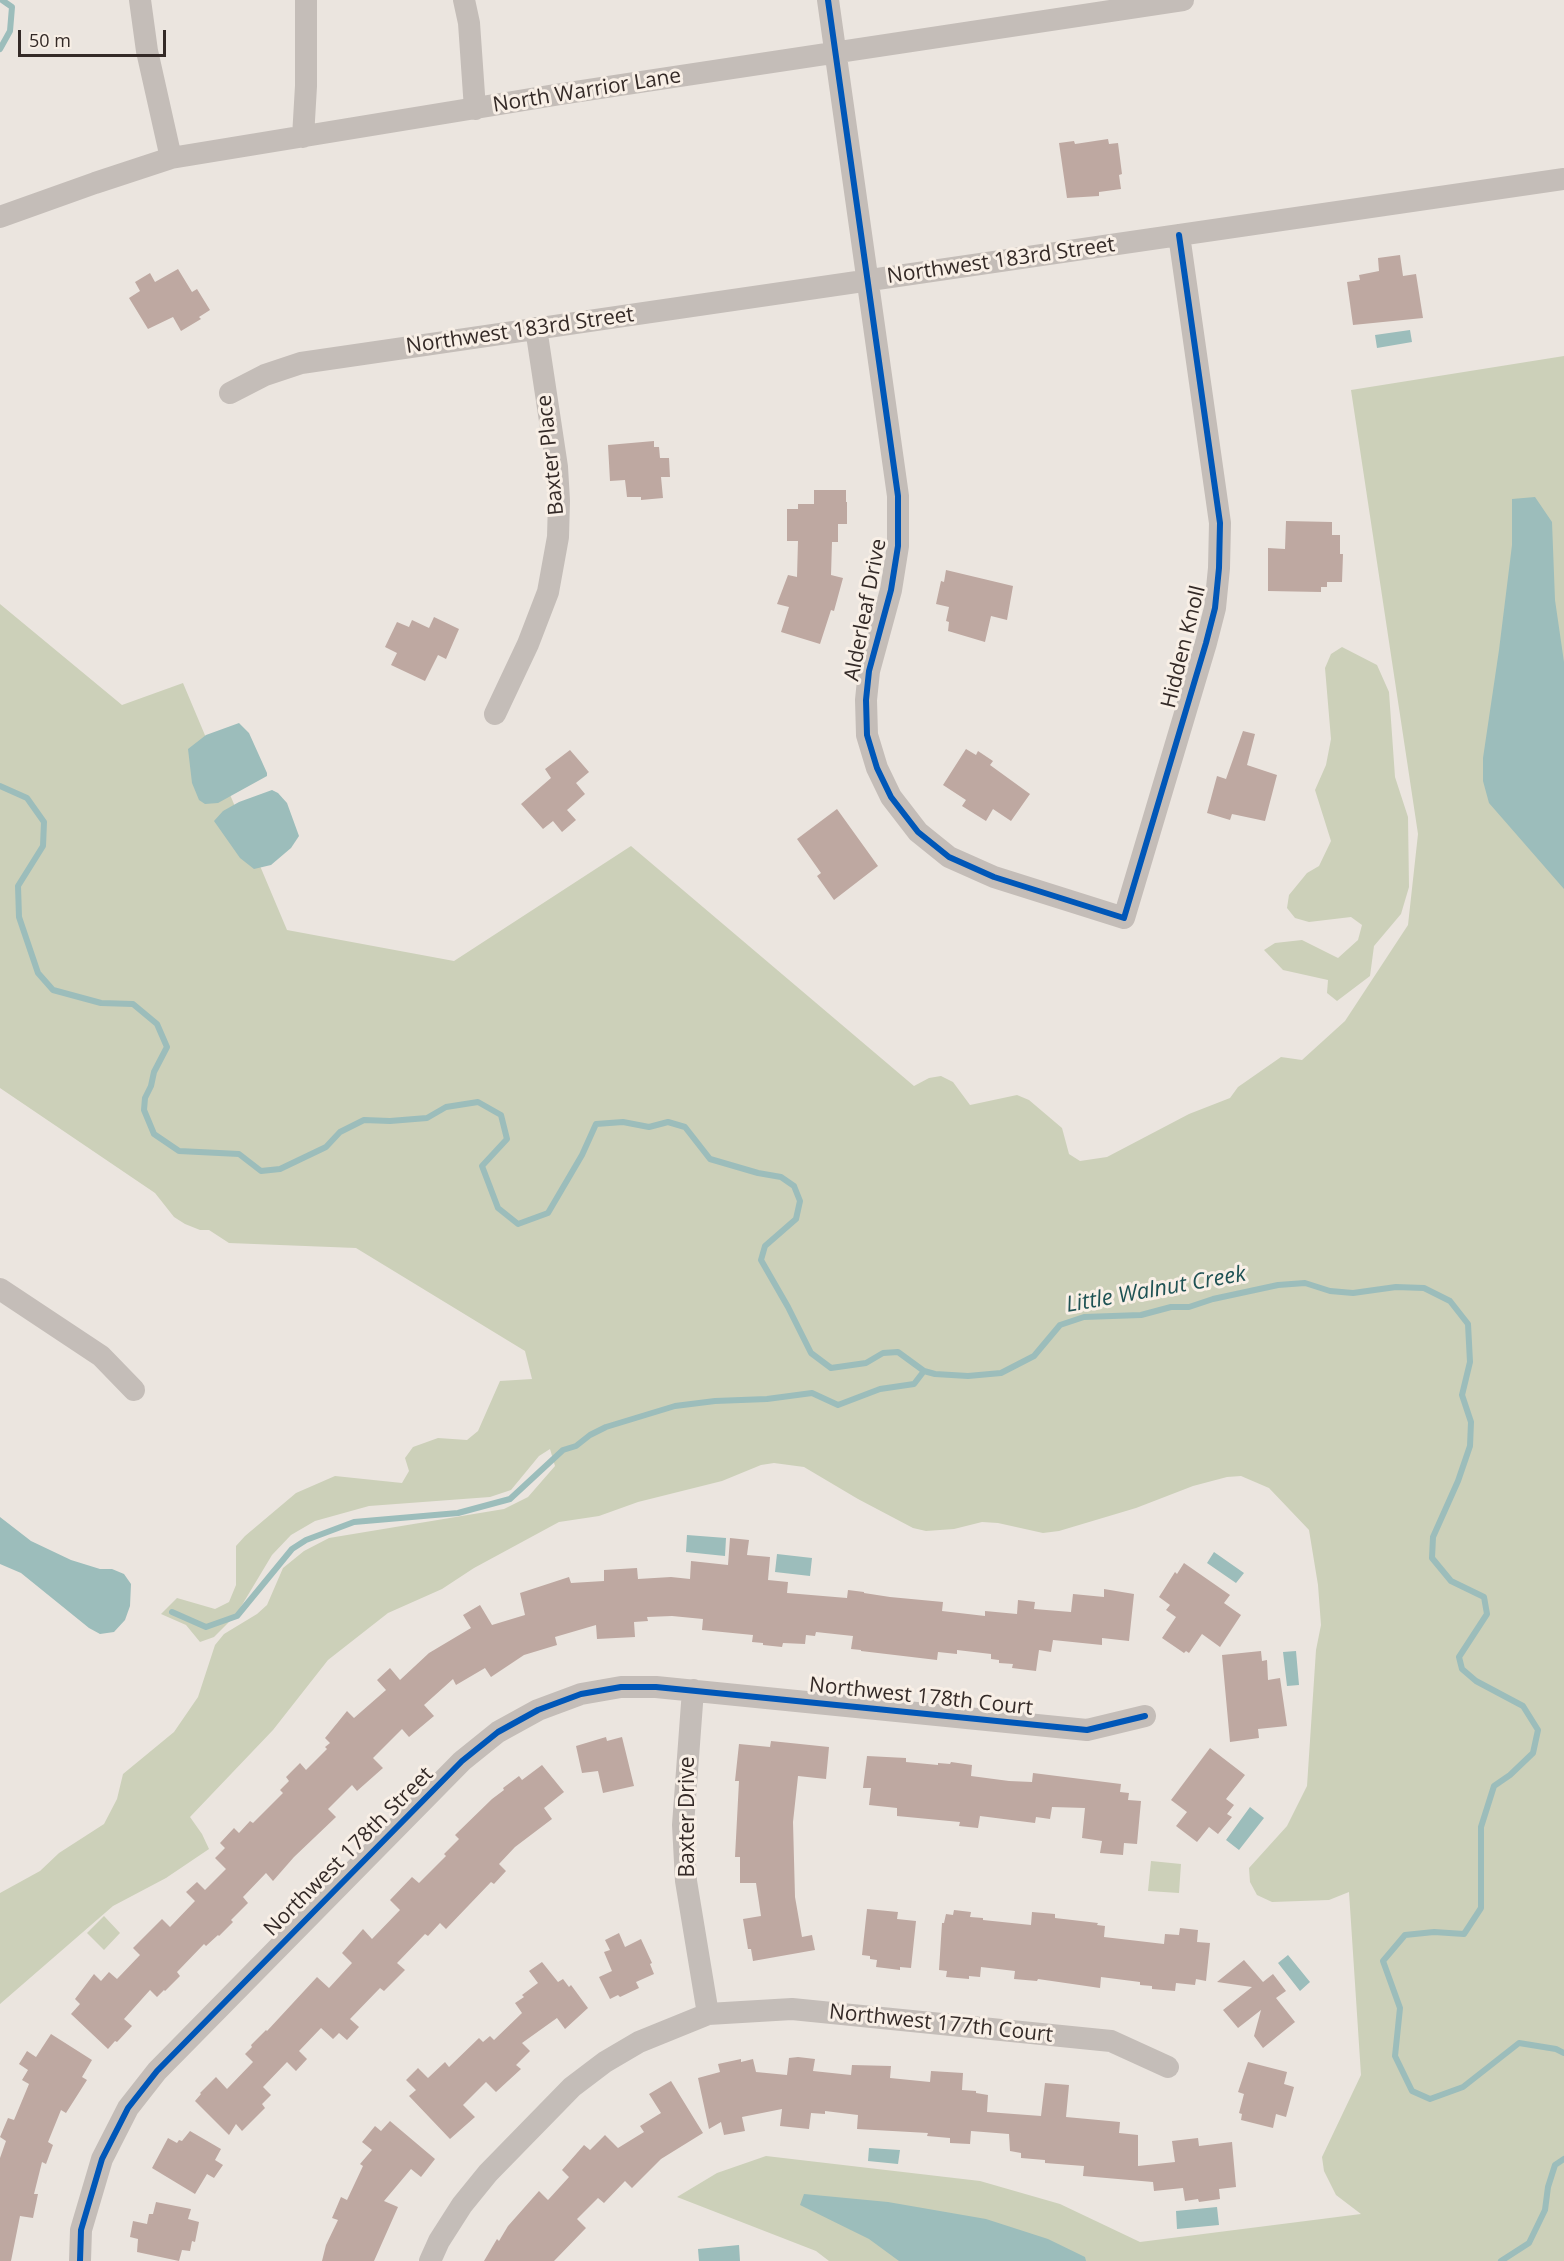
<!DOCTYPE html>
<style>
body{margin:0}
#map{position:relative;width:1564px;height:2261px;overflow:hidden;background:#ebe5df;font-family:"Open Sans",sans-serif}
canvas{display:block}
.scale{position:absolute;left:18px;top:30px;width:148px;height:27px;box-sizing:border-box;border:3px solid #342a27;border-top:0;padding-left:8px;font-size:18px;line-height:21px;white-space:nowrap;color:#342a27;-webkit-text-stroke:4px #f8efe6;paint-order:stroke}
</style>
<div id="map">
<canvas width="1564" height="2261"></canvas>
<div class="scale">50 m</div>
</div>
<script>
const ctx = document.querySelector('canvas').getContext('2d');
ctx.lineJoin = 'round';
function fill(path, color) {
  ctx.fillStyle = color;
  ctx.fill(path, 'evenodd');
}
function toPath(rows) {
  const path = new Path2D();
  for (const r of rows) {
    path.moveTo(r[0], r[1]);
    for (let i = 2; i < r.length; i += 2) path.lineTo(r[i], r[i + 1]);
  }
  return path;
}
function strokePath(path, color, width, dash) {
  ctx.strokeStyle = color;
  ctx.lineWidth = width;
  ctx.lineCap = dash ? 'butt' : 'round';
  ctx.setLineDash(dash || []);
  ctx.stroke(path);
}
function label(font, color, halo, rows, align = 'center') {
  ctx.font = font + ' "Open Sans",sans-serif';
  ctx.lineWidth = 6;
  ctx.setLineDash([]);
  ctx.textBaseline = 'middle';
  ctx.strokeStyle = halo;
  ctx.fillStyle = color;
  for (const [text, x, y, turn = 0] of rows) {
    ctx.save();
    ctx.translate(x, y);
    ctx.rotate((+turn || 0) * Math.PI / 180);
    ctx.textAlign = isNaN(turn) ? turn : align;
    if (halo) ctx.strokeText(text, 0, 0);
    ctx.fillText(text, 0, 0);
    ctx.restore();
  }
}
fill(toPath([
 [1564,356,1564,2261,829,2261,816,2251,677,2197,717,2173,766,2156,980,2181,1060,2204,1140,2242,1361,2214,1336,2195,1324,2171,1322,2157,1361,2075,1349,1892,1329,1900,1272,1902,1257,1895,1250,1882,1249,1868,1287,1826,1307,1786,1316,1650,1321,1625,1318,1585,1309,1530,1269,1488,1241,1476,1227,1477,1193,1486,1136,1508,1059,1531,1043,1533,998,1523,982,1522,954,1529,926,1531,913,1528,858,1499,804,1467,774,1463,761,1465,722,1481,638,1502,599,1516,559,1522,474,1568,442,1589,388,1613,328,1660,273,1730,190,1817,202,1834,209,1849,166,1878,113,1906,0,2004,0,1893,40,1871,59,1853,104,1824,117,1799,123,1774,174,1732,198,1697,215,1645,224,1634,257,1614,267,1605,283,1568,304,1551,329,1538,504,1509,528,1497,555,1466,550,1449,539,1456,511,1490,490,1497,369,1506,315,1521,291,1535,272,1555,236,1615,214,1637,200,1642,186,1625,161,1614,177,1598,215,1609,229,1602,236,1585,236,1546,245,1536,296,1493,335,1476,402,1483,409,1471,405,1458,413,1447,438,1438,467,1440,478,1431,500,1381,532,1379,525,1351,356,1248,229,1243,209,1230,200,1230,185,1224,174,1217,155,1193,0,1088,0,604,122,705,183,683,287,930,454,961,631,846,914,1086,929,1078,941,1076,953,1082,970,1105,1017,1095,1029,1100,1062,1128,1069,1154,1080,1161,1107,1157,1189,1114,1230,1098,1238,1087,1281,1057,1302,1060,1345,1021,1408,925,1418,834,1351,390],
 [1342,647,1377,665,1389,692,1395,777,1408,817,1409,887,1401,914,1374,946,1370,976,1337,1001,1327,993,1328,980,1283,970,1264,950,1275,943,1302,940,1338,958,1358,940,1362,925,1351,917,1309,922,1295,918,1287,908,1289,895,1307,873,1319,866,1331,841,1315,790,1326,765,1331,739,1325,668,1331,654],
 [1151,1861,1181,1864,1179,1893,1148,1891],
 [104,1916,120,1933,104,1950,87,1933]
]), '#ccd0b9');
fill(toPath([
 [1410,330,1412,342,1377,348,1375,335],
 [1535,497,1552,522,1555,600,1564,662,1564,889,1489,803,1483,781,1483,758,1499,650,1512,545,1512,499],
 [239,723,249,733,267,773,267,776,218,803,205,804,199,800,192,783,188,749,206,735],
 [272,790,278,793,287,803,299,836,291,848,271,865,254,869,240,858,214,821,223,811,239,802],
 [0,1517,31,1541,71,1560,100,1569,112,1569,124,1574,131,1584,130,1606,125,1620,114,1632,100,1634,89,1628,21,1573,0,1564],
 [687,1535,726,1538,725,1556,686,1552],
 [1214,1552,1244,1573,1236,1583,1207,1563],
 [777,1554,812,1558,810,1576,775,1572],
 [1296,1651,1299,1685,1287,1686,1283,1652],
 [1250,1807,1264,1818,1239,1850,1226,1840],
 [1288,1955,1310,1982,1300,1991,1278,1963],
 [869,2148,900,2150,898,2164,868,2161],
 [804,2194,888,2202,986,2219,1048,2239,1085,2257,1086,2261,899,2261,869,2239,800,2205],
 [1217,2207,1219,2225,1177,2229,1176,2211],
 [739,2245,740,2261,699,2261,698,2249]
]), '#9cbdbb');
strokePath(toPath([
 [0,49,10,31,12,7,2,0],
 [0,786,27,798,44,822,43,846,18,886,19,917,38,973,53,990,101,1003,133,1004,157,1024,167,1047,154,1072,151,1086,145,1098,144,1110,154,1134,179,1151,239,1154,261,1171,280,1169,326,1147,340,1132,364,1120,390,1121,427,1118,446,1107,478,1102,501,1115,507,1139,482,1166,498,1208,518,1224,548,1213,582,1155,596,1124,623,1122,649,1127,668,1122,685,1127,710,1159,758,1173,781,1177,794,1186,800,1201,796,1219,765,1246,761,1260,788,1307,811,1353,831,1368,866,1363,883,1353,898,1352,924,1371,935,1374,968,1376,1001,1373,1034,1356,1060,1325,1084,1317,1141,1315,1171,1307,1189,1307,1213,1299,1278,1285,1305,1283,1330,1291,1353,1293,1396,1287,1424,1288,1450,1301,1468,1324,1470,1362,1462,1395,1471,1422,1470,1446,1458,1481,1433,1537,1432,1558,1451,1581,1484,1597,1487,1614,1459,1657,1462,1669,1476,1681,1523,1706,1538,1730,1533,1753,1510,1775,1494,1786,1481,1827,1481,1908,1464,1934,1434,1932,1405,1935,1383,1961,1400,2008,1395,2056,1412,2091,1430,2099,1463,2087,1519,2043,1556,2049,1564,2053],
 [172,1612,206,1627,237,1616,292,1549,306,1540,354,1522,458,1513,510,1499,563,1450,576,1446,590,1435,606,1427,675,1406,715,1401,767,1399,812,1393,838,1405,880,1389,914,1384,924,1371],
 [1501,2261,1529,2243,1545,2210,1548,2187,1555,2165,1564,2159]
]), '#9cbdbb', 6);
fill(toPath([
 [1108,139,1109,144,1118,143,1122,174,1119,175,1121,189,1099,192,1099,196,1067,198,1059,143,1074,141,1075,144],
 [1400,255,1403,276,1416,274,1423,318,1353,325,1347,282,1360,280,1359,275,1379,271,1378,258],
 [178,269,192,292,197,289,210,310,199,317,201,319,181,331,173,317,148,329,129,298,140,291,135,282,150,273,155,282],
 [654,441,654,447,659,447,660,458,669,458,670,477,661,477,663,498,641,500,641,497,627,497,625,480,610,481,608,445],
 [814,490,846,490,846,502,847,502,847,524,838,524,838,542,832,542,831,575,843,578,834,611,831,610,820,644,781,632,789,607,777,604,788,575,797,577,798,541,787,541,787,509,798,509,798,504,814,504],
 [1286,521,1332,522,1332,535,1340,535,1340,554,1343,554,1342,582,1327,582,1327,587,1321,587,1321,592,1268,591,1268,548,1285,549],
 [946,570,1013,586,1007,620,991,616,985,642,948,631,949,622,946,621,949,607,936,604,941,581,944,582],
 [434,617,459,629,446,659,438,655,425,681,391,665,397,653,385,647,397,622,409,627,412,620,429,628],
 [1243,731,1255,734,1247,765,1277,775,1265,821,1232,814,1230,820,1207,813,1217,776,1226,779],
 [966,749,976,755,978,751,993,761,990,765,1030,794,1011,821,993,809,986,821,962,806,966,800,943,785],
 [570,750,589,772,576,783,585,794,567,810,576,820,562,832,553,821,543,829,521,804,551,778,545,769],
 [837,809,878,866,834,900,817,876,821,873,797,839],
 [730,1538,749,1540,747,1555,770,1557,768,1580,788,1582,787,1593,847,1598,848,1590,864,1592,864,1593,890,1597,943,1602,942,1611,985,1616,985,1611,1017,1614,1018,1600,1035,1602,1034,1609,1071,1612,1073,1594,1104,1597,1104,1589,1134,1594,1129,1641,1102,1638,1102,1645,1053,1640,1051,1652,1039,1650,1036,1671,1012,1668,1013,1664,999,1663,999,1660,991,1659,991,1654,957,1650,957,1654,938,1652,937,1660,861,1651,861,1650,851,1649,853,1636,816,1632,815,1636,806,1635,805,1644,783,1643,782,1647,763,1645,763,1643,752,1642,753,1635,702,1630,703,1619,672,1616,647,1617,648,1621,634,1622,635,1637,597,1639,596,1625,555,1637,557,1645,524,1655,491,1677,485,1668,456,1685,453,1679,424,1705,434,1716,409,1737,402,1729,373,1758,383,1768,357,1791,352,1785,328,1809,336,1817,294,1857,273,1881,266,1873,243,1897,248,1903,231,1920,233,1922,219,1936,218,1935,206,1946,204,1944,177,1972,180,1976,165,1991,164,1990,157,1997,150,1990,124,2019,132,2026,117,2042,115,2041,108,2049,71,2014,80,2004,75,1999,94,1974,101,1981,109,1972,117,1979,140,1955,133,1948,162,1919,170,1927,195,1901,186,1892,197,1882,205,1890,226,1869,215,1858,225,1848,220,1843,234,1828,239,1833,250,1821,253,1823,283,1793,280,1790,289,1781,286,1777,300,1763,306,1770,327,1749,325,1747,330,1743,325,1738,347,1711,354,1718,386,1690,377,1680,390,1668,400,1680,429,1653,471,1628,463,1615,480,1605,492,1625,525,1615,520,1593,569,1577,571,1583,604,1581,604,1570,637,1568,638,1579,671,1577,690,1579,691,1561,728,1565],
 [1184,1563,1230,1595,1224,1603,1241,1615,1220,1647,1202,1634,1189,1653,1186,1651,1184,1653,1162,1638,1176,1617,1166,1610,1170,1605,1159,1597,1175,1572,1177,1574],
 [1261,1651,1262,1661,1267,1660,1268,1680,1280,1678,1287,1726,1258,1729,1259,1738,1230,1742,1222,1655],
 [606,1737,607,1741,622,1737,634,1786,603,1793,598,1771,582,1773,576,1746],
 [771,1741,829,1747,826,1779,798,1776,793,1822,795,1897,802,1937,812,1935,815,1950,753,1961,751,1949,748,1949,743,1919,761,1916,756,1883,740,1883,740,1857,735,1857,739,1781,735,1781,739,1744,770,1747],
 [1210,1748,1245,1775,1226,1799,1234,1805,1227,1814,1232,1817,1218,1834,1209,1827,1197,1842,1176,1826,1187,1812,1171,1800],
 [867,1756,906,1758,906,1762,938,1765,938,1763,950,1764,951,1762,972,1765,971,1776,1009,1781,1032,1782,1033,1773,1121,1784,1120,1792,1129,1793,1128,1800,1141,1801,1137,1844,1124,1843,1123,1855,1100,1853,1102,1841,1082,1838,1085,1808,1052,1807,1050,1819,1036,1817,1035,1823,980,1816,978,1828,959,1826,960,1822,897,1816,897,1808,869,1805,871,1788,863,1788],
 [542,1765,564,1792,544,1808,552,1819,515,1847,499,1864,506,1871,494,1884,491,1882,446,1929,440,1923,428,1936,425,1934,397,1963,405,1970,384,1991,380,1988,350,2019,359,2027,347,2040,339,2033,333,2039,321,2028,299,2051,307,2059,296,2071,287,2062,263,2087,271,2095,262,2104,265,2108,242,2131,236,2124,229,2135,195,2101,201,2094,200,2093,216,2077,227,2089,253,2062,245,2054,252,2047,251,2045,266,2030,267,2031,317,1977,329,1988,352,1963,342,1953,363,1929,372,1939,400,1910,390,1900,412,1877,419,1883,446,1856,444,1854,459,1839,455,1835,492,1799,504,1790,503,1788,519,1776,522,1780],
 [867,1909,898,1912,897,1919,916,1921,911,1968,900,1967,900,1970,876,1967,877,1960,870,1959,870,1956,862,1955],
 [954,1910,971,1912,970,1917,983,1918,983,1920,1031,1925,1032,1912,1055,1914,1055,1918,1098,1923,1097,1925,1105,1926,1104,1937,1164,1944,1165,1934,1179,1935,1180,1928,1198,1930,1197,1942,1210,1943,1206,1981,1196,1979,1195,1985,1176,1983,1175,1991,1152,1989,1152,1986,1140,1985,1140,1982,1101,1977,1100,1988,1038,1979,1037,1981,1014,1979,1015,1971,981,1967,980,1977,969,1976,969,1979,946,1977,947,1971,939,1970,942,1923,944,1923,946,1914,953,1915],
 [619,1933,625,1947,641,1939,652,1963,650,1964,654,1974,636,1982,639,1988,620,1997,618,1995,610,1999,599,1977,612,1971,604,1952,610,1950,605,1940],
 [1244,1960,1263,1982,1273,1974,1286,1991,1276,1998,1295,2022,1263,2048,1254,2036,1261,2010,1238,2028,1223,2010,1252,1987,1217,1982],
 [542,1962,558,1982,563,1979,569,1987,571,1985,588,2008,565,2029,557,2018,522,2043,530,2051,516,2065,521,2069,496,2092,486,2082,463,2105,475,2117,450,2139,409,2096,416,2090,406,2080,418,2068,428,2078,445,2062,449,2067,479,2038,483,2042,490,2036,494,2040,522,2013,515,2003,524,1997,522,1995,538,1983,529,1971],
 [51,2034,92,2060,82,2077,87,2080,66,2113,61,2110,48,2142,53,2145,46,2164,42,2162,34,2194,38,2194,33,2218,20,2216,11,2261,0,2261,0,2158,6,2141,0,2137,8,2118,14,2120,29,2084,22,2080,28,2070,19,2064,27,2051,36,2057],
 [798,2057,815,2059,813,2071,851,2075,852,2065,891,2066,890,2078,930,2082,931,2071,963,2073,962,2090,976,2091,976,2093,988,2095,987,2112,1041,2116,1045,2083,1069,2085,1066,2117,1120,2122,1119,2133,1138,2135,1138,2166,1175,2162,1172,2141,1198,2138,1199,2146,1232,2142,1236,2187,1219,2189,1220,2199,1199,2202,1198,2199,1185,2201,1183,2188,1154,2191,1153,2182,1083,2176,1084,2166,1045,2163,1045,2160,1021,2158,1021,2153,1010,2151,1009,2134,971,2131,970,2144,950,2143,950,2138,927,2136,928,2133,857,2129,858,2115,825,2111,825,2114,811,2113,809,2129,780,2126,782,2109,742,2117,745,2131,724,2135,721,2122,709,2129,698,2078,720,2072,718,2064,741,2059,741,2062,753,2059,756,2072,787,2075,789,2058],
 [1248,2062,1287,2072,1284,2084,1294,2087,1286,2117,1276,2114,1273,2128,1241,2120,1242,2114,1239,2113,1244,2094,1238,2092],
 [671,2081,703,2133,661,2159,632,2188,625,2181,604,2203,598,2198,577,2219,586,2228,554,2261,484,2261,497,2239,499,2241,508,2226,539,2191,548,2200,569,2177,562,2170,584,2145,590,2150,605,2135,618,2148,644,2132,640,2126,661,2113,649,2094],
 [390,2121,435,2159,421,2177,411,2169,384,2201,398,2207,374,2261,322,2261,326,2245,338,2220,332,2218,341,2197,347,2200,363,2166,360,2164,372,2150,362,2142,375,2126,381,2131],
 [190,2131,221,2149,215,2160,223,2165,214,2178,207,2174,195,2194,152,2168,168,2138,177,2143,179,2140,182,2141],
 [156,2202,191,2209,188,2219,199,2222,195,2242,192,2241,190,2251,182,2250,179,2261,137,2252,138,2239,130,2237,133,2221,147,2224,149,2214,153,2214]
]), '#bea8a1');
strokePath(toPath([
 [140,0,147,51,171,158],
 [464,0,469,23,475,109],
 [828,0,898,496,898,546,891,590,869,671,866,700,867,735,877,768,891,797,918,832,949,857,994,877,1124,918,1206,643,1215,608,1219,568,1220,523,1179,235],
 [303,137,306,86,306,0],
 [0,217,95,183,171,158,561,94,1183,0],
 [230,393,265,375,301,363,1564,179],
 [495,714,528,644,548,592,558,537,559,501,557,467,536,328],
 [0,1289,101,1356,134,1390],
 [693,1690,683,1825,686,1881,708,2014],
 [80,2261,81,2230,102,2159,128,2108,157,2071,462,1761,498,1732,538,1710,581,1694,621,1687,656,1687,1087,1730,1145,1716],
 [430,2261,439,2241,462,2205,488,2173,572,2087,605,2062,639,2042,708,2014,792,2009,1111,2041,1168,2067]
]), '#c4bdb8', 22);
strokePath(toPath([
 [828,0,898,496,898,546,891,590,869,671,866,700,867,735,877,768,891,797,918,832,949,857,994,877,1124,918,1206,643,1215,608,1219,568,1220,523,1179,235],
 [80,2261,81,2230,102,2159,128,2108,157,2071,462,1761,498,1732,538,1710,581,1694,621,1687,656,1687,1087,1730,1145,1716]
]), '#0057b8', 6);
label('21px', '#342a27', '#f8efe6', [
 ["North Warrior Lane",587,91,-9],
 ["Northwest 183rd Street",1001,261,-8],
 ["Northwest 183rd Street",520,331,-8],
 ["Baxter Place",551,455,-96],
 ["Alderleaf Drive",866,610,-79],
 ["Hidden Knoll",1184,647,-76],
 ["Northwest 178th Court",921,1697,6],
 ["Baxter Drive",688,1817,-90],
 ["Northwest 178th Street",349,1852,-45],
 ["Northwest 177th Court",941,2024,6]
]);
label('italic 22px', '#1e5254', '#f8efe6', [
 ["Little Walnut Creek",1156,1290,-10]
]);
</script>
